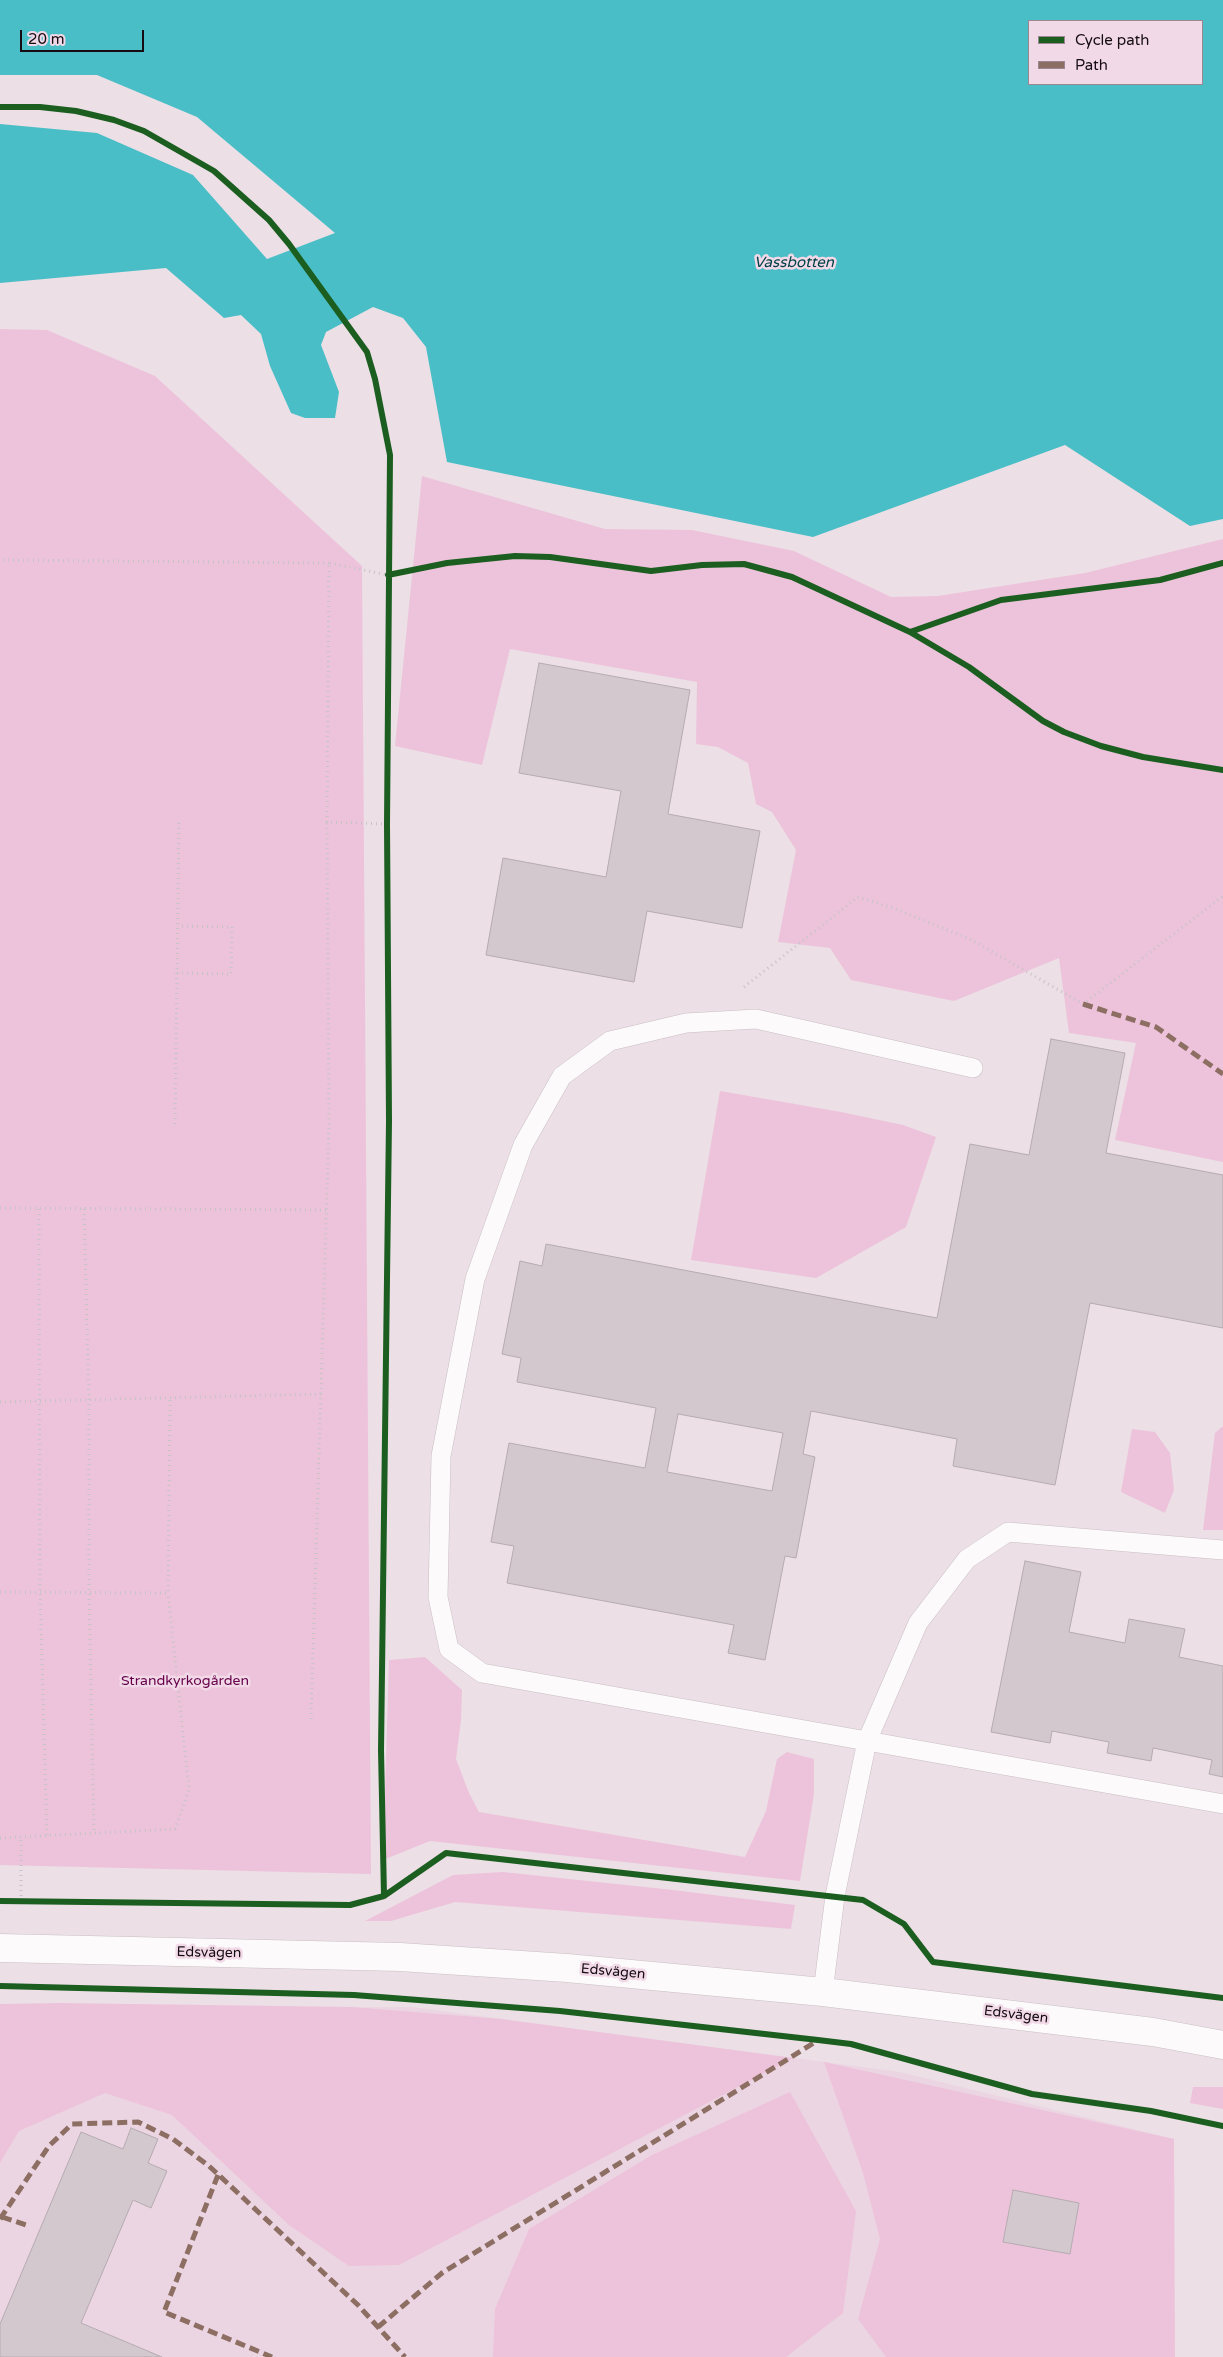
<!DOCTYPE html>
<meta charset="utf-8">
<style>
body{margin:0}
#map{position:relative;width:1223px;height:2357px;overflow:hidden;background:#ecdfe6;font-family:"Varela Round",sans-serif}
canvas{display:block}
.legend{position:absolute;left:1028px;top:20px;width:175px;height:65px;box-sizing:border-box;background:#f2d9e7;border:1px solid #9a8792;margin:0;padding:6px 9px;list-style:none;font-size:15px;color:#150d12}
.legend li{display:flex;align-items:center;gap:10px;height:25px}
.legend b{width:25px;border:1px solid #9a8792}
.scale{position:absolute;left:20px;top:30px;width:124px;height:22px;box-sizing:border-box;border:2px solid #150d12;border-top:0;padding-left:6px;font-size:15px;line-height:18px;white-space:nowrap;color:#150d12;-webkit-text-stroke:4px #f2d9e7;paint-order:stroke}
</style>
<div id="map">
<canvas width="1223" height="2357"></canvas>
<ul class="legend">
<li><b style="height:6px;background:#1b5e20"></b>Cycle path</li>
<li><b style="height:6px;background:#8d6e63"></b>Path</li>
</ul>
<div class="scale">20 m</div>
</div>
<script>
const ctx = document.querySelector('canvas').getContext('2d');
ctx.lineJoin = 'round';
function fill(path, color) {
  ctx.fillStyle = color;
  ctx.fill(path, 'evenodd');
}
function toPath(rows) {
  const path = new Path2D();
  for (const r of rows) {
    path.moveTo(r[0], r[1]);
    for (let i = 2; i < r.length; i += 2) path.lineTo(r[i], r[i + 1]);
  }
  return path;
}
function strokePath(path, color, width, dash) {
  ctx.strokeStyle = color;
  ctx.lineWidth = width;
  ctx.lineCap = dash ? 'butt' : 'round';
  ctx.setLineDash(dash || []);
  ctx.stroke(path);
}
function label(font, color, halo, rows, align = 'center') {
  ctx.font = font + ' "Varela Round",sans-serif';
  ctx.lineWidth = 5;
  ctx.setLineDash([]);
  ctx.textBaseline = 'middle';
  ctx.strokeStyle = halo;
  ctx.fillStyle = color;
  for (const [text, x, y, turn = 0] of rows) {
    ctx.save();
    ctx.translate(x, y);
    ctx.rotate((+turn || 0) * Math.PI / 180);
    ctx.textAlign = isNaN(turn) ? turn : align;
    if (halo) ctx.strokeText(text, 0, 0);
    ctx.fillText(text, 0, 0);
    ctx.restore();
  }
}
fill(toPath([
 [412,2007,900,2072,1174,2139,1169,2357,0,2357,0,2008]
]), '#ecd5e2');
fill(toPath([
 [0,329,47,330,155,376,362,566,371,1874,0,1865],
 [422,476,605,529,692,530,794,551,891,597,938,596,1085,573,1223,539,1223,1162,1115,1140,1136,1043,1069,1033,1059,958,954,1001,851,980,830,948,778,942,796,850,772,812,756,804,748,763,718,747,696,744,697,682,510,649,482,765,395,746],
 [720,1091,841,1112,903,1125,936,1137,906,1227,816,1278,691,1260],
 [1223,1426,1223,1530,1203,1530,1215,1433],
 [1132,1429,1155,1432,1170,1453,1174,1490,1165,1513,1121,1492],
 [425,1657,462,1690,461,1720,456,1759,469,1793,479,1812,745,1857,766,1811,777,1759,787,1752,814,1759,814,1794,800,1881,430,1841,383,1860,389,1660],
 [503,1872,673,1890,795,1905,791,1929,455,1902,391,1921,365,1921,453,1875],
 [60,2003,352,2007,501,2019,793,2058,399,2265,349,2266,289,2225,172,2115,105,2093,19,2131,0,2163,0,2004],
 [824,2062,1174,2139,1175,2357,886,2357,858,2319,880,2239,863,2173],
 [1193,2087,1223,2087,1223,2109,1190,2103],
 [790,2092,856,2211,843,2313,786,2357,493,2357,495,2309,529,2229,652,2155]
]), '#edc3db');
fill(toPath([
 [0,0,1223,0,1223,519,1190,526,1065,445,813,537,447,462,426,347,403,318,373,307,326,332,321,345,339,392,335,418,305,418,291,413,270,366,261,334,241,315,224,318,166,268,0,283,0,124,97,133,193,175,267,259,335,233,197,117,97,75,0,75],
 [1029,21,1202,21,1202,84,1029,84]
]), '#4abec6');
const building = toPath([
 [539,663,690,690,668,814,760,831,742,928,647,911,634,982,486,955,503,858,606,877,621,791,519,773,539,663],
 [1051,1039,1125,1053,1106,1153,1223,1175,1223,1328,1090,1303,1055,1485,953,1466,957,1439,811,1411,803,1454,815,1457,796,1558,785,1556,765,1660,728,1653,734,1625,507,1583,514,1546,491,1542,509,1443,645,1468,656,1408,517,1382,521,1358,502,1354,520,1261,542,1266,546,1244,937,1318,970,1144,1029,1155,1051,1039],
 [678,1414,783,1433,772,1491,667,1472,678,1414],
 [1025,1561,1081,1572,1069,1632,1125,1643,1129,1619,1185,1629,1179,1657,1223,1666,1223,1777,1209,1774,1212,1760,1153,1748,1151,1761,1107,1753,1109,1742,1052,1731,1050,1743,991,1732,1025,1561],
 [131,2128,158,2139,148,2163,167,2171,151,2208,133,2200,81,2323,162,2357,0,2357,0,2324,81,2132,123,2149,131,2128],
 [1013,2190,1079,2203,1070,2254,1003,2242,1013,2190]
]);
fill(building, '#d2c8cd');
strokePath(building, '#b6abb1', 1);
const lane = toPath([
 [973,1068,756,1019,686,1023,610,1041,562,1076,523,1145,475,1279,441,1456,438,1597,449,1649,482,1673,1223,1804],
 [823,1992,835,1896,867,1741,918,1623,967,1559,1008,1532,1223,1550]
]);
const secondary = toPath([
 [0,1948,400,1957,567,1968,823,1992,1153,2032,1223,2045]
]);
strokePath(lane, '#c9bec4', 20);
strokePath(secondary, '#c9bec4', 29);
strokePath(toPath([
 [3,560,329,563],
 [387,824,327,822,329,563,388,575],
 [177,973,231,974,232,927,178,926],
 [744,987,858,897,893,908,970,939,1083,1004,1223,896],
 [175,1124,179,819],
 [0,1208,326,1210],
 [39,1209,40,1592,47,1835],
 [84,1209,89,1399,89,1592,94,1833],
 [0,1402,321,1394],
 [0,1592,168,1593,170,1397],
 [311,1719,329,1124,327,822],
 [0,1838,175,1829,189,1790,168,1593],
 [21,1901,21,1837]
]), '#c7c3c6', 3, [1, 4]);
strokePath(lane, '#fcfafb', 19);
strokePath(secondary, '#fcfafb', 28);
strokePath(toPath([
 [1083,1004,1156,1027,1223,1074],
 [218,2175,164,2312,272,2357],
 [2,2217,29,2226],
 [0,2219,49,2146,72,2124,138,2122,173,2139,209,2166,358,2305,405,2357],
 [378,2327,442,2273,817,2041]
]), '#8d6e63', 5, [10, 5]);
strokePath(toPath([
 [0,107,40,107,76,111,114,120,144,131,214,171,269,220,289,244,367,352,375,379,390,455,387,824,389,1121,381,1750,384,1896],
 [388,575,447,563,515,556,550,557,651,571,702,565,744,564,792,577,910,632,969,667,1043,721,1064,732,1101,746,1143,757,1223,770],
 [910,632,1001,600,1160,580,1223,563],
 [0,1901,350,1905,384,1896,446,1853,863,1900,904,1924,933,1962,1223,1998],
 [0,1986,354,1995,560,2011,818,2040,851,2044,1032,2094,1151,2111,1223,2126]
]), '#1b5e20', 6);
label('14px', '#66004a', '#f2d9e7', [
 ["Strandkyrkogården",185,1681]
]);
label('14px', '#150d12', '#f2d9e7', [
 ["Edsvägen",209,1953,1],
 ["Edsvägen",613,1972,5],
 ["Edsvägen",1016,2015,7]
]);
label('italic 15px', '#014246', '#f2d9e7', [
 ["Vassbotten",794,263]
]);
</script>
